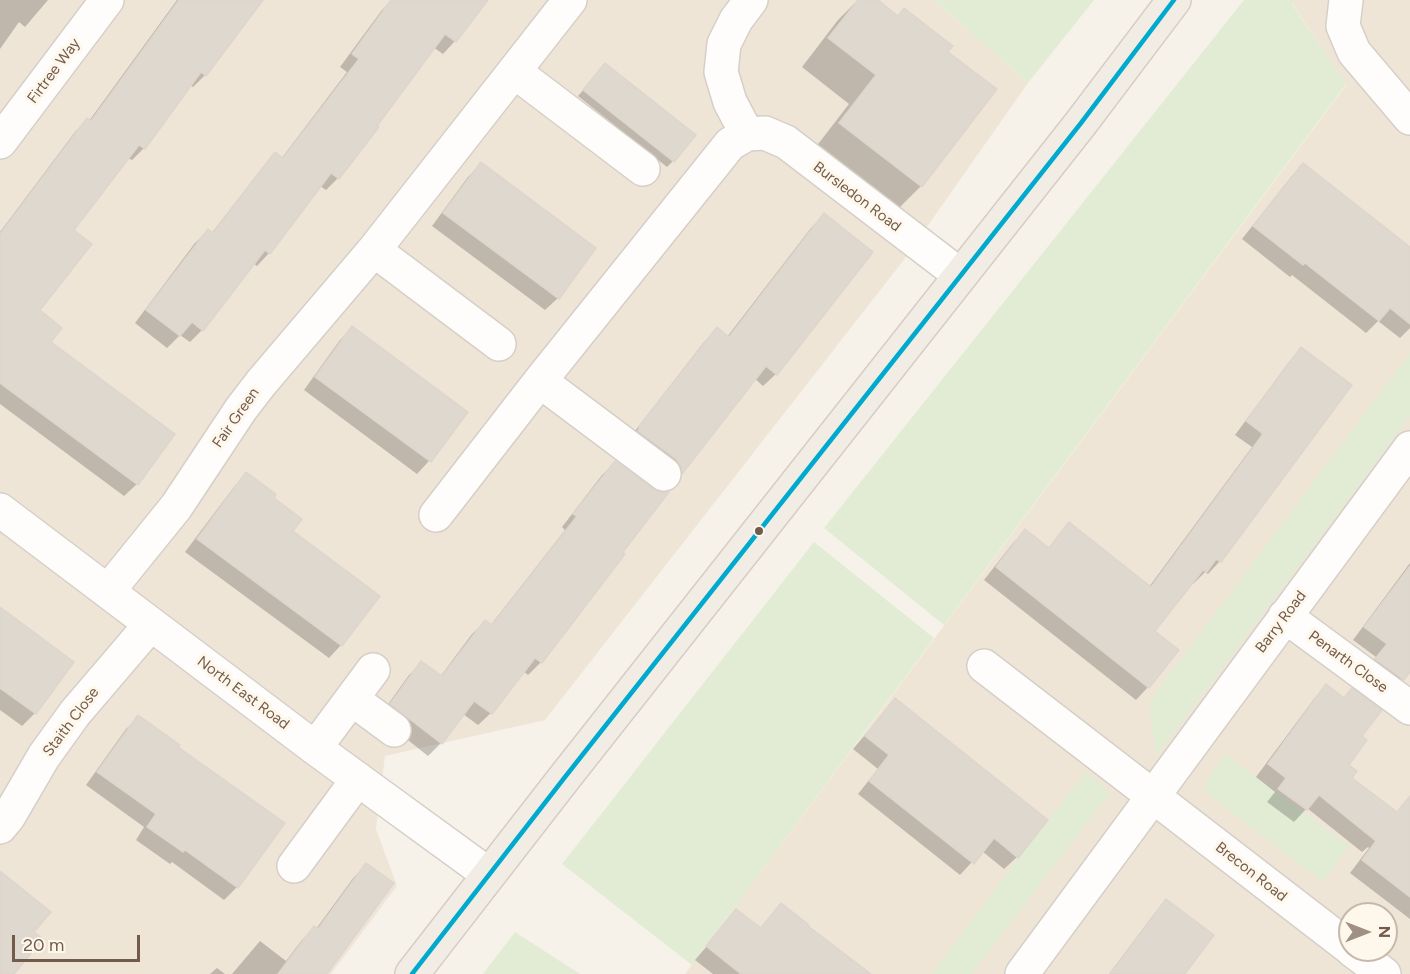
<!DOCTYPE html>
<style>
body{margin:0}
#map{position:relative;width:1410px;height:974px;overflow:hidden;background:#f6f2ea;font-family:Figtree,sans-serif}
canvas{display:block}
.north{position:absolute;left:1338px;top:902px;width:60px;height:60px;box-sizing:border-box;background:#fef7eb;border:2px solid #c6b9ab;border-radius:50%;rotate:90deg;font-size:16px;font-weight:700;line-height:24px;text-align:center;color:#725b4b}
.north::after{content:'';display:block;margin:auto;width:21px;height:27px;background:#a09083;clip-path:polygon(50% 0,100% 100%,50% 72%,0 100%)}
.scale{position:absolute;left:12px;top:935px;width:128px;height:27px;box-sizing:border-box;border:3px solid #725b4b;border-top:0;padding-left:8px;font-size:18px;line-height:21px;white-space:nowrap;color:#725b4b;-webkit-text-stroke:4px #fef7eb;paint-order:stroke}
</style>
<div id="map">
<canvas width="1410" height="974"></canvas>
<div class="north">N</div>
<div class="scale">20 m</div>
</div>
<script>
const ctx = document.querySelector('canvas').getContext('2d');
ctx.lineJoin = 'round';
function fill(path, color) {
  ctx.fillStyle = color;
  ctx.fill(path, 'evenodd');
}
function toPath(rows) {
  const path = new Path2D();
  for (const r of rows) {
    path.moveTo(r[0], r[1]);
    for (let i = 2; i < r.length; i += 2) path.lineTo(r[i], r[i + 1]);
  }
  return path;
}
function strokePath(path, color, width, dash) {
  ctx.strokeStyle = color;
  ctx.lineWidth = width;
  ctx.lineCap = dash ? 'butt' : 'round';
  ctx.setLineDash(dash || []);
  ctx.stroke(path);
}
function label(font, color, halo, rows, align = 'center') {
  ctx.font = font + ' Figtree,sans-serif';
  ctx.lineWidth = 6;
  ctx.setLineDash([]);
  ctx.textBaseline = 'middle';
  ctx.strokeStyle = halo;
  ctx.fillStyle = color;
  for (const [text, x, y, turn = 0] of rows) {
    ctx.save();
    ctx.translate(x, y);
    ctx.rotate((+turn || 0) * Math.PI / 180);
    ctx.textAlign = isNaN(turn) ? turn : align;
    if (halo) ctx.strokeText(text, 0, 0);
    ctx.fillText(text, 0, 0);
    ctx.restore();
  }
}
fill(toPath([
 [0,0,934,0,1028,83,903,261,545,720,385,756,376,829,397,886,331,974,0,974],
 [1297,0,1410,0,1410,974,685,974,1346,85,1292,3],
 [1350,914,1386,914,1386,950,1350,950]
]), '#efe5d7');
fill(toPath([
 [934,0,1094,0,1028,83],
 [1244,0,1297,0,1292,4,1346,84,944,625,824,528],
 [1410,353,1410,416,1156,757,1149,702],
 [814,542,934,638,692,965,562,864],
 [1225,754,1349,846,1323,882,1206,793,1206,782],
 [1086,772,1110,793,972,974,932,974,1018,858],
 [515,932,580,974,483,974]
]), '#e2ecd5');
fill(toPath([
 [0,0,48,0,25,27,19,22,0,49],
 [177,0,258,0,205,75,193,87,190,85,144,148,132,160,128,158,72,231,38,310,49,342,173,435,137,484,124,496,0,404,0,232,75,132,87,120,89,121],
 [392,0,486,0,455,41,443,54,433,47,338,178,326,190,320,186,269,253,257,266,253,263,202,330,190,342,180,335,167,348,135,323,195,243,208,231,211,234,263,167,275,154,281,159,347,72,340,67,382,10],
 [858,0,875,0,946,52,921,186,893,214,812,152,849,104,802,67,838,20],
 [605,65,673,161,667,167,578,96],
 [481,164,558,298,545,310,432,226,468,177],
 [1303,165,1410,249,1410,328,1400,338,1378,321,1366,333,1292,275,1290,277,1242,239,1291,177],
 [824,215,776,374,763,386,754,378,681,473,670,485,628,440,704,342,717,329,727,337,811,228],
 [352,328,466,412,429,461,417,474,304,390,340,340],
 [1301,349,1350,386,1220,561,1208,574,1205,572,1193,584,1191,582,1153,631,1148,687,1136,700,984,580,1013,543,1025,531,1048,549,1069,524,1149,587,1252,447,1235,435,1289,362],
 [615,463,652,490,621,552,623,555,541,662,528,675,523,671,491,713,478,725,463,714,441,743,428,756,379,717,409,675,422,663,440,677,472,634,485,622,490,626,565,530,562,527,602,475],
 [246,474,272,498,291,532,341,645,329,658,185,552,234,487],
 [1410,563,1410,670,1390,692,1364,672,1376,657,1353,640],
 [0,609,72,662,35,713,22,726,0,710],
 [1326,686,1360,737,1347,765,1350,778,1410,838,1410,919,1350,873,1369,848,1368,847,1362,852,1307,808,1294,822,1267,802,1275,792,1256,777,1314,699],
 [895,700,1017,857,1004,869,982,851,960,875,858,794,878,769,853,749],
 [139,717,176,747,237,887,224,900,172,862,170,864,136,840,144,827,86,785,126,729],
 [367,865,324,974,232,974,260,941,286,961,302,940,315,928,316,929,354,877],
 [1166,901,1170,974,1109,974,1154,914],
 [781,905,869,974,713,974,695,960,737,911,759,929],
 [217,968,225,974,210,974]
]), '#0003');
const building = toPath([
 [179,0,263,0,206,76,201,72,145,149,139,145,74,230,92,244,40,310,62,328,51,342,175,434,138,485,0,383,0,234,87,118,91,121,179,0],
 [391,0,488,0,456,42,445,34,377,126,379,127,339,179,331,173,270,254,265,250,203,331,192,322,180,336,146,310,208,229,213,233,275,152,283,158,359,59,352,54,391,0],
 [858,0,878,0,898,16,904,8,953,46,948,52,997,89,922,187,839,123,876,75,828,38,858,0],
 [605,63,696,135,674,162,583,90,605,63],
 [481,162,596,248,559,299,443,213,481,162],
 [1303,163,1410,247,1410,324,1390,308,1379,321,1305,263,1303,265,1253,226,1303,163],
 [824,213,873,252,777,375,766,366,682,474,681,466,676,459,638,431,640,425,717,327,729,337,824,213],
 [352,326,468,412,431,462,315,377,352,326],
 [1301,347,1352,385,1221,562,1216,559,1207,572,1203,570,1155,631,1179,650,1149,688,996,567,1025,529,1049,548,1069,522,1151,587,1263,434,1246,421,1301,347],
 [615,461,653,489,661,492,669,492,623,552,625,554,542,663,535,658,492,714,474,701,442,744,390,704,421,661,442,676,485,620,492,625,577,516,573,514,615,461],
 [246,472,276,494,274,498,302,519,293,531,380,596,342,646,197,539,246,472],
 [1410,566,1410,672,1404,680,1375,659,1387,644,1364,627,1410,566],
 [0,607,74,662,36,714,0,688,0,607],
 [1326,684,1344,698,1352,688,1382,710,1362,736,1367,740,1349,765,1357,771,1352,778,1397,812,1410,796,1410,897,1362,860,1376,841,1319,795,1307,810,1278,789,1286,778,1268,764,1326,684],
 [895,698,1048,820,1018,858,994,838,974,864,869,781,889,755,865,736,895,698],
 [138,715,180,745,178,747,285,823,238,888,185,850,183,852,147,827,156,814,97,772,138,715],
 [366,863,394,883,327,974,278,974,314,926,318,929,366,863],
 [0,871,51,912,34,932,43,939,14,974,0,974,0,871],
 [1166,899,1214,935,1185,974,1110,974,1166,899],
 [781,903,809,925,808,926,871,974,741,974,706,946,736,909,761,928,781,903]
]);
fill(building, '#dfd8cf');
strokePath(building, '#ded5cc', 1.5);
const minor = toPath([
 [1346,0,1343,26,1354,52,1410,118],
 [515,72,643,169],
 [747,134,730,102,721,72,724,44,736,20,751,0],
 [0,142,107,0],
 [374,250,499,344],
 [540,381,664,474],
 [0,510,315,748,488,874],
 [436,515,540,381,730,144,747,134,765,133,786,142,960,275],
 [108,591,176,507,241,409,261,383,374,250,570,0],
 [1285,616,1410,708],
 [984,666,1350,948],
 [352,699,394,730],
 [315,748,373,670],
 [0,827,9,816,44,756,75,713,151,624],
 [294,866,358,779],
 [1352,950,1384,974],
 [1022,974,1410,448]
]);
const major = toPath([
 [412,974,565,777,1081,123,1174,0]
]);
strokePath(minor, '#d5cfc8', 36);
strokePath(major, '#d5cdc6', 36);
strokePath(minor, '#fefdfc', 33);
strokePath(major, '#f1ede5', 33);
strokePath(toPath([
 [412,974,565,777,1081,123,1174,0]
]), '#00a9ce', 4.5);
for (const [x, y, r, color] of [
 [759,531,5,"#725b4b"]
]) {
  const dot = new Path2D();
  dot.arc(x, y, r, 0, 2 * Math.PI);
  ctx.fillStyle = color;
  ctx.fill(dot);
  strokePath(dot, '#fef7eb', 2);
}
label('15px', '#725b4b', '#fef7eb', [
 ["Firtree Way",54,71,-53],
 ["Bursledon Road",857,197,37],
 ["Fair Green",236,418,-55],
 ["Barry Road",1281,622,-53],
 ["Penarth Close",1348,662,36],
 ["North East Road",243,693,37],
 ["Staith Close",71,722,-53],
 ["Brecon Road",1251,872,38]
]);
</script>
